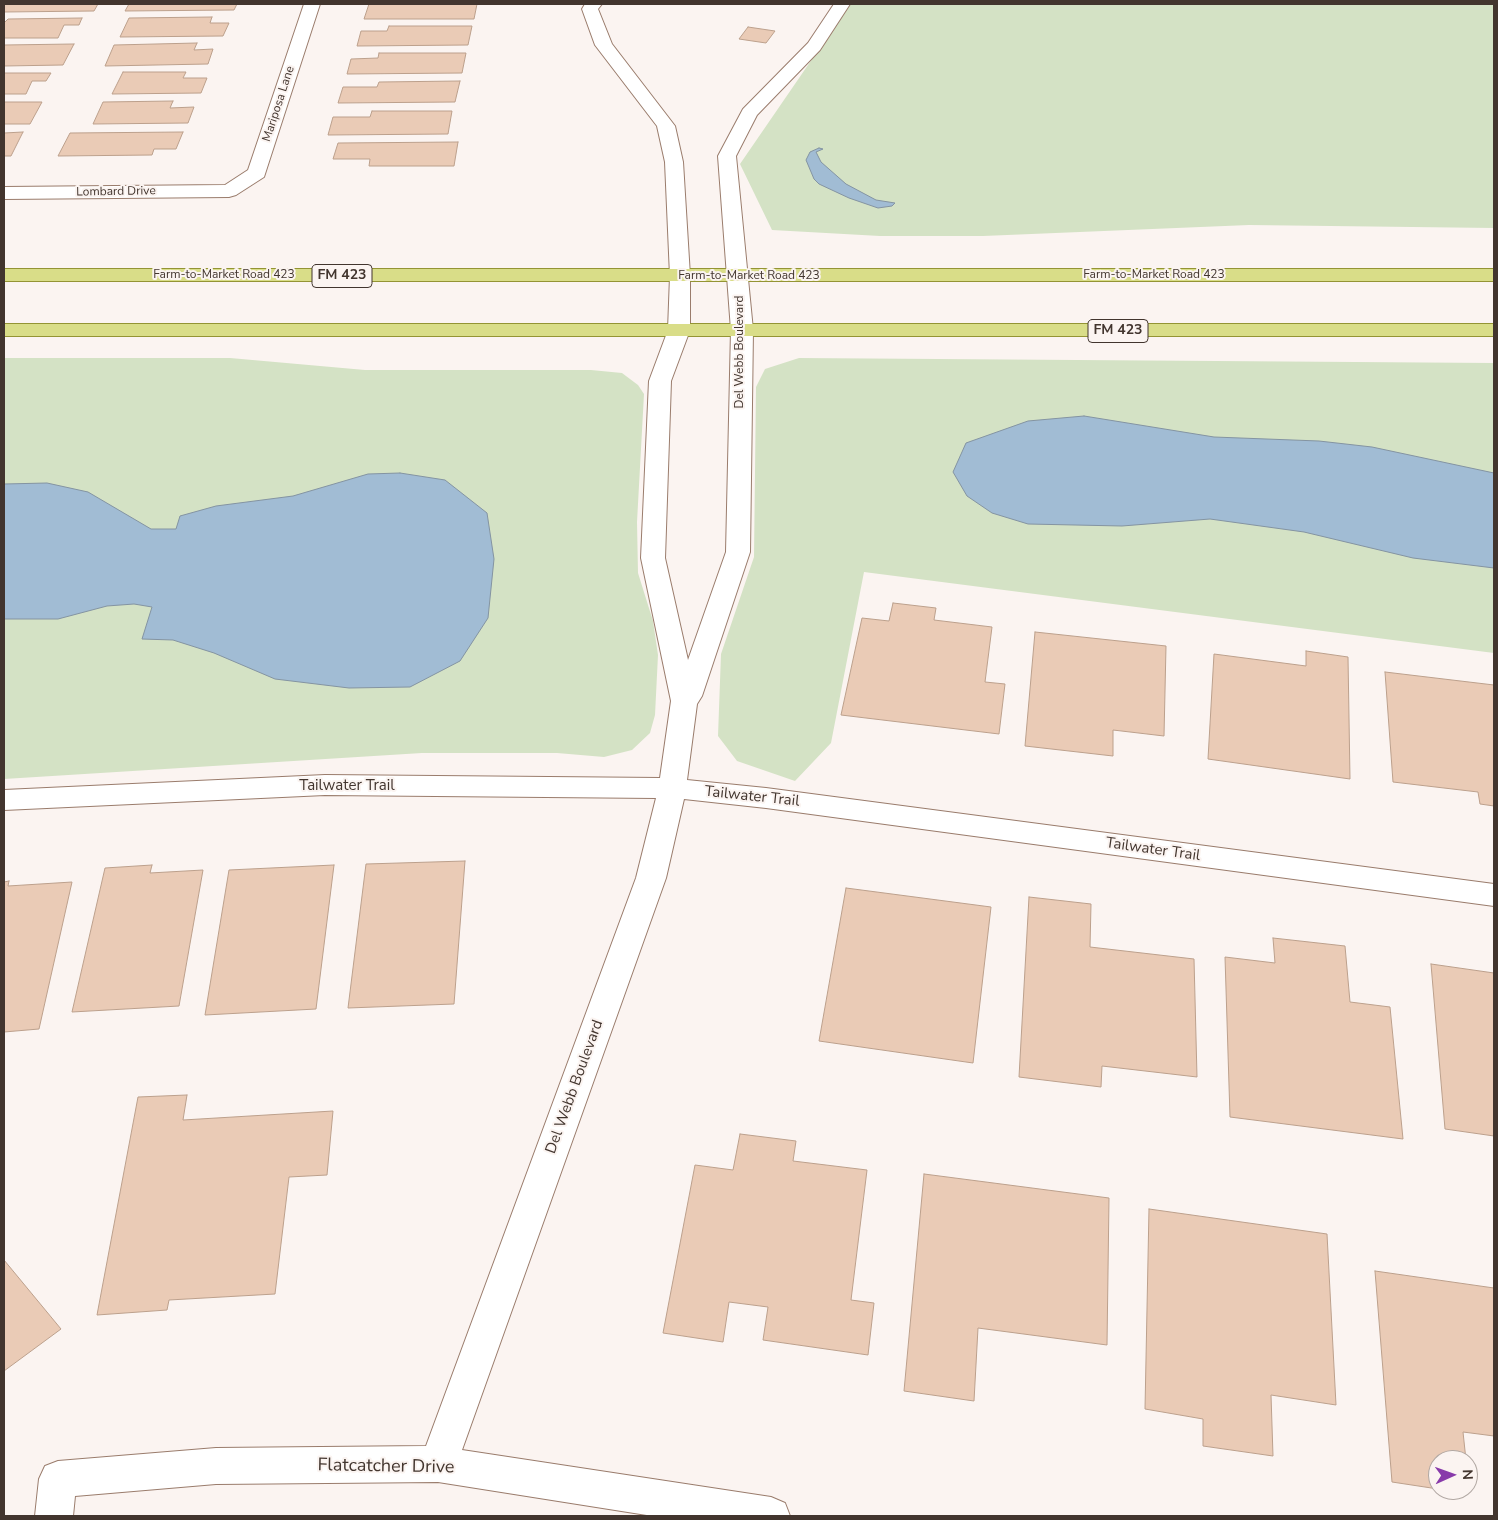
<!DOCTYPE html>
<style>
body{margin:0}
#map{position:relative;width:1498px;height:1520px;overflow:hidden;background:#fbf4f1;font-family:"Nunito Sans",sans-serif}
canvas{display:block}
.frame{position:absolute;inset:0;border:5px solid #42352e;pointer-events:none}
.north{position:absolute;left:1428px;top:1450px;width:50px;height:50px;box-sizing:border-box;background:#fbf4f1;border:1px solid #b1a8a3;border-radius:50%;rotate:88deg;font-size:14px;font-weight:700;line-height:20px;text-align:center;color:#42352e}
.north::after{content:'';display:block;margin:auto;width:18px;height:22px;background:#883aaa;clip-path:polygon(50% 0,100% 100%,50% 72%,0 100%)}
</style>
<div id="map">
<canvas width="1498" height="1520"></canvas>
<div class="frame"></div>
<div class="north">N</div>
</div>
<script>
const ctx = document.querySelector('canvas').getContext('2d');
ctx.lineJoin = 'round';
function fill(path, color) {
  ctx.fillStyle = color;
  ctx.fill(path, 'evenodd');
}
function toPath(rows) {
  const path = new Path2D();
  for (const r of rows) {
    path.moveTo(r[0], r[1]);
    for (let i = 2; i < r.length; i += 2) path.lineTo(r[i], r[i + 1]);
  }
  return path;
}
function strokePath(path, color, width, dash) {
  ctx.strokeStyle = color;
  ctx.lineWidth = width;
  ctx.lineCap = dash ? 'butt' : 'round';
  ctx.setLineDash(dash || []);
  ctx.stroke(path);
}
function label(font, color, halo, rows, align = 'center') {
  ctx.font = font + ' "Nunito Sans",sans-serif';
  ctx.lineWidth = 4;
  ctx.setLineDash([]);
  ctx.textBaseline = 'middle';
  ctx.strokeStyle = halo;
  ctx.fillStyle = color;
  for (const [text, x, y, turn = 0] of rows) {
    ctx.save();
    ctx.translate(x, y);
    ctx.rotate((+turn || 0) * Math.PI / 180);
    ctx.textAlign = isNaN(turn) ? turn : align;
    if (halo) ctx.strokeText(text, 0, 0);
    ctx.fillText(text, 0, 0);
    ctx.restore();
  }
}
fill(toPath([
 [836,4,1494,4,1494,228,1249,225,983,236,880,236,772,230,740,164,819,49],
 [4,358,230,358,365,370,591,370,622,373,638,385,644,394,637,522,638,573,653,621,658,655,655,715,650,733,632,750,604,757,557,753,422,753,4,779],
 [799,358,1494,363,1494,653,864,572,831,743,795,781,737,761,718,736,721,654,754,557,756,387,765,369]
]), '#d4e2c5');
const water = toPath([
 [819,148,823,149,816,152,821,162,846,184,876,200,895,203,892,206,878,208,849,198,819,184,814,179,806,160,810,152,819,148],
 [1084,416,1214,437,1319,441,1372,447,1494,473,1494,568,1413,558,1304,532,1210,519,1122,526,1028,524,992,513,967,496,953,472,966,443,1028,421,1084,416],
 [400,473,445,480,487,513,494,559,488,618,460,661,410,687,349,688,275,679,214,653,173,640,142,639,152,607,134,604,107,606,58,619,4,619,4,484,47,483,88,492,151,529,176,529,180,516,216,506,293,496,368,474,400,473]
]);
fill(water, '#a1bcd4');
strokePath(water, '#8494a2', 1);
const building = toPath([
 [4,4,98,4,94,11,4,12,4,4],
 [129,4,237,4,234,10,125,11,129,4],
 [369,4,477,4,474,19,364,19,369,4],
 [212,17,210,23,229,23,223,36,120,37,129,18,212,17],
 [82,18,79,25,64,25,58,38,4,38,4,23,8,19,82,18],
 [389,26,472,26,468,45,357,46,361,31,387,31,389,26],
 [748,27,775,31,766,43,739,39,748,27],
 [197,43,194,50,213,49,208,64,105,66,114,45,197,43],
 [74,44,63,65,4,66,4,45,74,44],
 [379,53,466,53,462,73,347,74,351,59,378,58,379,53],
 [123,72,186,72,183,78,207,78,201,93,112,94,123,72],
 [4,73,51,73,46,81,32,81,26,94,4,94,4,73],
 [460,81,455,102,338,103,343,87,377,87,379,82,460,81],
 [173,101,170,108,194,107,188,123,93,124,103,102,173,101],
 [4,102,42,102,30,124,4,124,4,102],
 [372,111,452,111,448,134,328,135,333,117,370,117,372,111],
 [23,132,11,156,4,156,4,133,23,132],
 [183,132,176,149,154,149,152,155,58,156,70,133,183,132],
 [458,142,454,166,369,166,370,159,333,159,338,143,458,142],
 [893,603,936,608,934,620,992,627,985,682,1005,684,999,734,841,715,862,618,889,621,893,603],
 [1035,632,1166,646,1164,736,1113,730,1113,756,1025,746,1035,632],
 [1306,651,1348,657,1350,779,1208,759,1214,654,1306,666,1306,651],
 [1385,672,1494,685,1494,806,1480,804,1478,792,1393,782,1385,672],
 [465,861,454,1004,348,1008,366,864,465,861],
 [152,865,150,873,203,870,179,1006,72,1012,105,868,152,865],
 [334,865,316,1009,205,1015,229,870,334,865],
 [9,881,8,886,72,882,39,1029,4,1032,4,882,9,881],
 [846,888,991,907,973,1063,819,1041,846,888],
 [1029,897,1091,904,1090,947,1194,959,1197,1077,1102,1066,1101,1087,1019,1077,1029,897],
 [1273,938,1345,946,1350,1002,1390,1007,1403,1139,1230,1117,1225,957,1275,963,1273,938],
 [1431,964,1494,973,1494,1136,1445,1129,1431,964],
 [187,1095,183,1120,333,1111,327,1175,289,1177,275,1294,169,1300,167,1310,97,1315,138,1097,187,1095],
 [740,1134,796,1141,793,1161,867,1170,851,1300,874,1303,868,1355,763,1340,768,1307,729,1302,723,1342,663,1333,695,1165,733,1170,740,1134],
 [924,1174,1109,1198,1107,1345,978,1328,974,1401,904,1391,924,1174],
 [1149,1209,1327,1234,1336,1405,1271,1395,1273,1456,1203,1446,1203,1419,1145,1409,1149,1209],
 [4,1260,61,1329,4,1371,4,1260],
 [1375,1271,1494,1288,1494,1436,1463,1432,1466,1460,1438,1460,1438,1489,1392,1482,1375,1271]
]);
fill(building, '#eacbb6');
strokePath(building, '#bca08c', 1);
const minor = toPath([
 [304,4,320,4,264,177,236,195,229,197,4,199,4,187,225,185,248,170,304,4],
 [585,4,602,4,598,9,612,44,675,126,683,162,690,276,690,330,671,381,665,558,688,660,726,552,731,330,718,156,743,109,808,43,834,4,850,4,820,50,757,115,736,156,753,330,750,552,702,696,697,704,687,780,766,788,1494,884,1494,906,766,808,684,799,666,878,462,1450,771,1497,785,1503,790,1516,653,1516,438,1482,216,1484,75,1496,73,1516,35,1516,39,1479,45,1466,58,1461,216,1448,426,1446,636,878,656,798,325,795,4,810,4,790,325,775,660,778,671,701,641,558,649,381,668,330,670,276,665,162,657,126,595,45,582,9,585,4]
]);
const major = toPath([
 [4,269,1494,269,1494,281,4,281,4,269],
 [4,324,1494,324,1494,336,4,336,4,324]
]);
strokePath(minor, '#9a7c6c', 2);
strokePath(major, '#949434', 2);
fill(minor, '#fff');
fill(major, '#d9dd88');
label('12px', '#42352e', '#fbf4f1', [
 ["Mariposa Lane",279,104,-72],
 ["Lombard Drive",116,192,-1],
 ["Farm-to-Market Road 423",224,275],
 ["Farm-to-Market Road 423",1154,275],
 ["Farm-to-Market Road 423",749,276],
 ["Del Webb Boulevard",740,352,-90]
]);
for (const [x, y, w] of [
 [342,276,60],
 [1118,331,60]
]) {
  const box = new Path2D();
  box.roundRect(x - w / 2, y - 11.5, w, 23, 4);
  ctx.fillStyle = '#fbf4f1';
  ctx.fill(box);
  strokePath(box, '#42352e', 1);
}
label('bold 14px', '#42352e', null, [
 ["FM 423",342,276],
 ["FM 423",1118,331]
]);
label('15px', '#42352e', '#fbf4f1', [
 ["Tailwater Trail",347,786],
 ["Tailwater Trail",752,797,6],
 ["Tailwater Trail",1153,850,8],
 ["Del Webb Boulevard",575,1087,-70]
]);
label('18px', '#42352e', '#fbf4f1', [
 ["Flatcatcher Drive",386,1467,1]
]);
</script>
